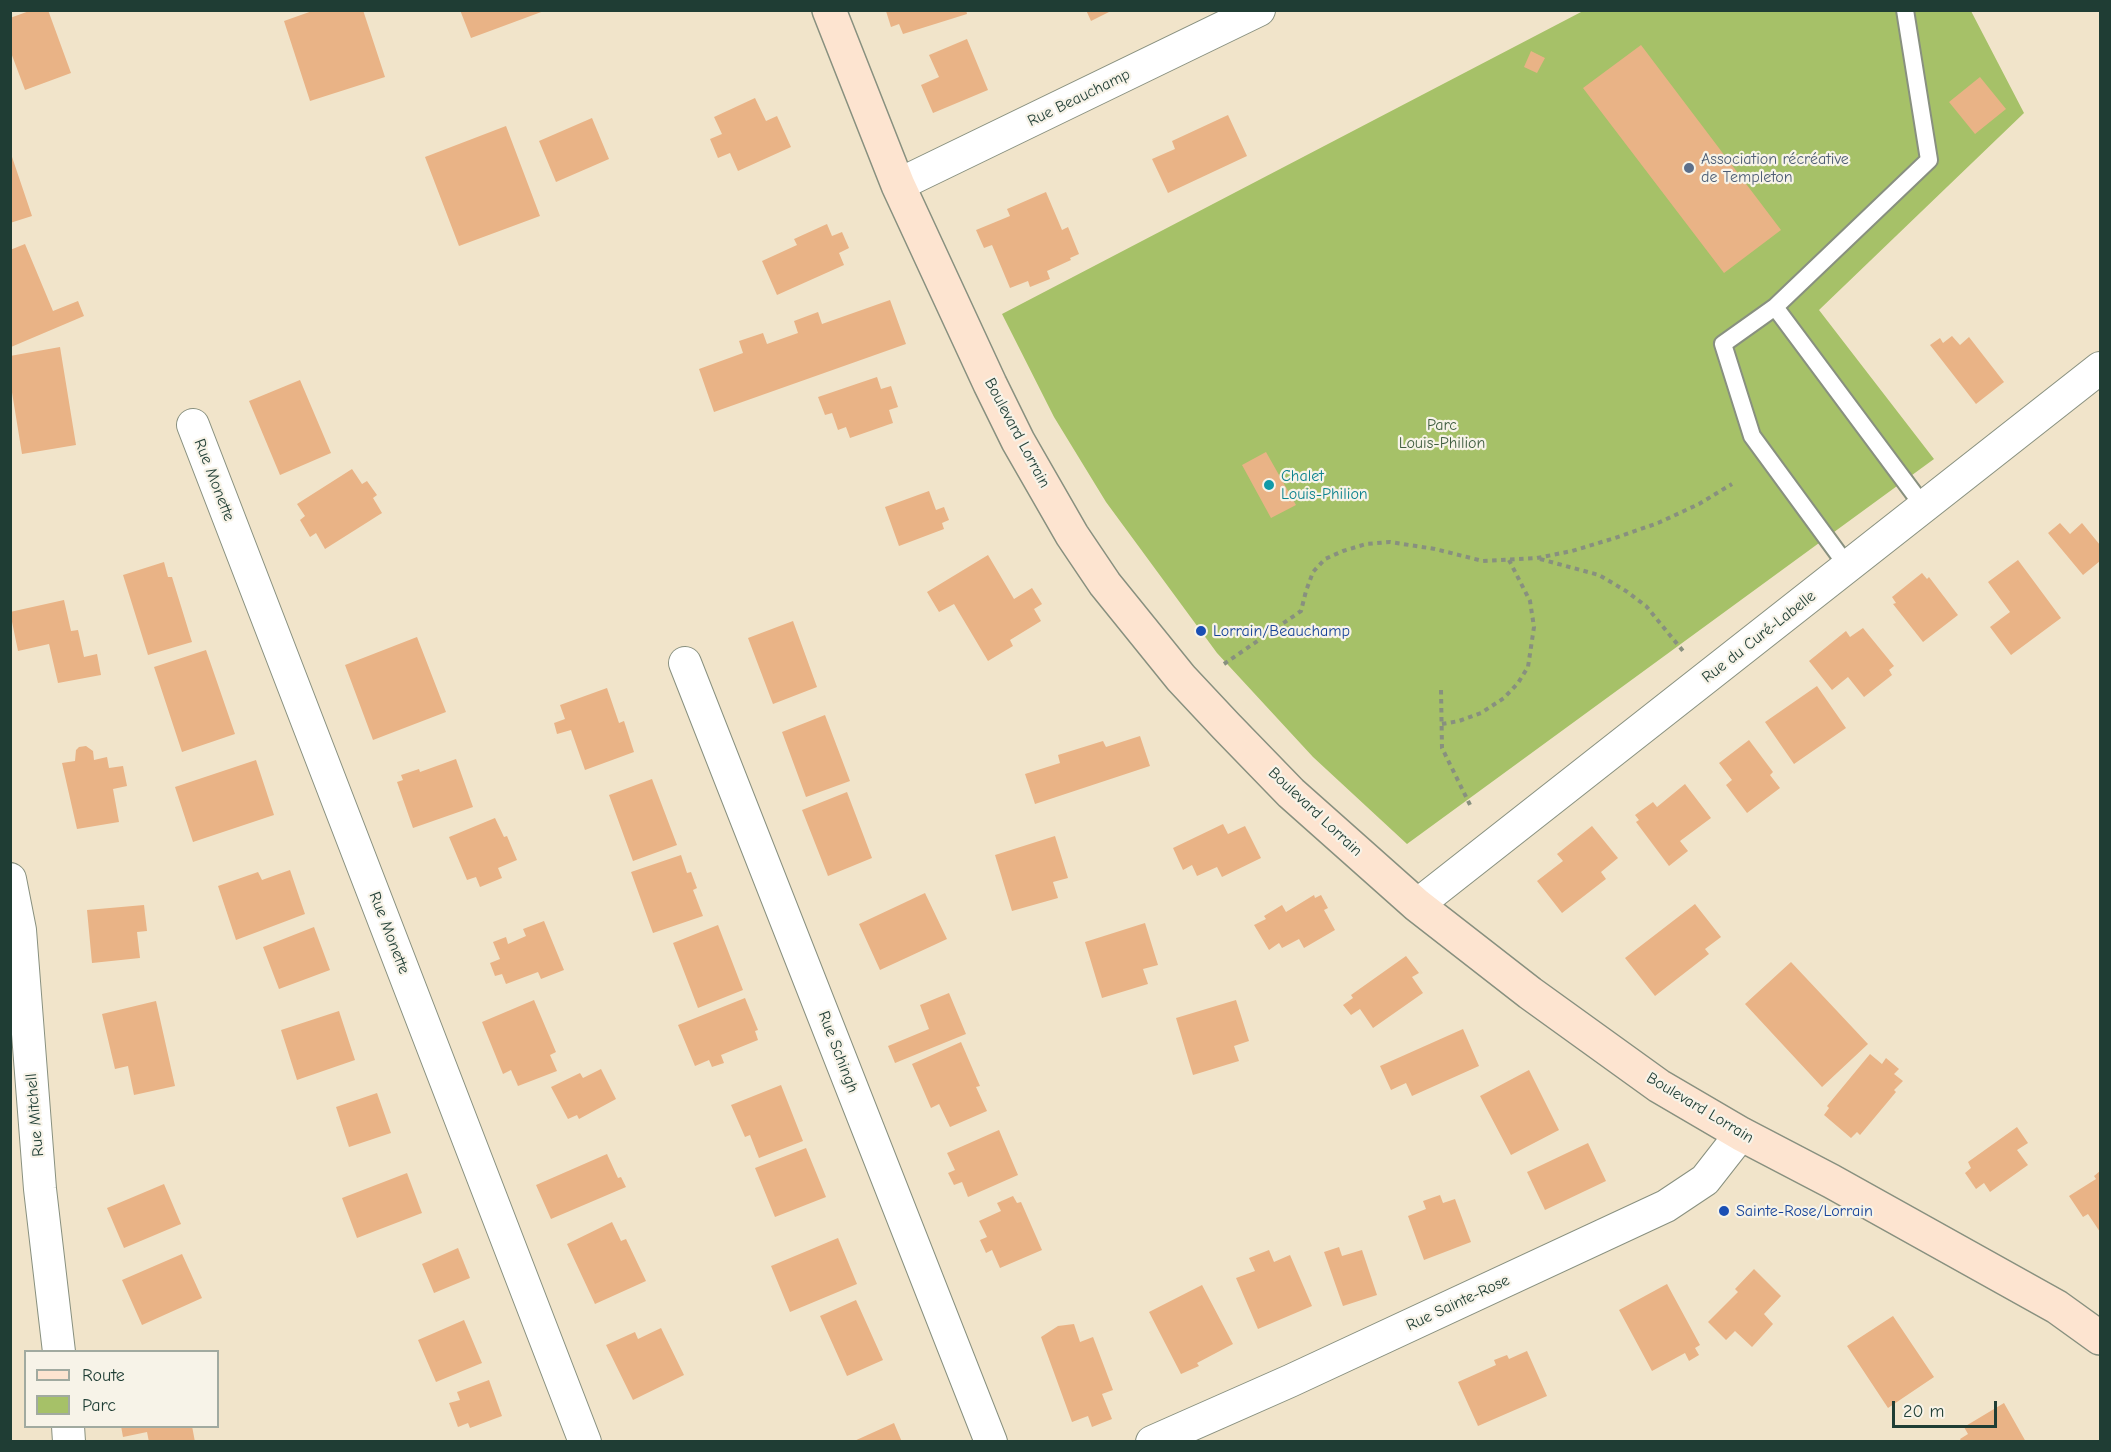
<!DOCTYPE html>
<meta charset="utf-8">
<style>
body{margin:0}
#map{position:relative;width:2111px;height:1452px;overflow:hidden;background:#f1e4ca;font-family:"Comic Neue",sans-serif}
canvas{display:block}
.frame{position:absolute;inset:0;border:12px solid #1f3d34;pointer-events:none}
.legend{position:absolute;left:24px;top:1350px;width:195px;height:78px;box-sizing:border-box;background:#f7f3e8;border:2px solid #a1aaa0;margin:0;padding:8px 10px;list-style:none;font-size:18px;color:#1f3d34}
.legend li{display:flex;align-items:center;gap:12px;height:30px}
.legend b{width:30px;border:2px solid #a1aaa0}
.scale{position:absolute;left:1892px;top:1401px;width:105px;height:27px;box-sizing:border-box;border:3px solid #1f3d34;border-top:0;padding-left:8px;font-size:18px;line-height:21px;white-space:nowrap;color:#1f3d34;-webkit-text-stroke:4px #f7f3e8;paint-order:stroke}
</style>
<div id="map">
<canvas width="2111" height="1452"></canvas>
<div class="frame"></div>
<ul class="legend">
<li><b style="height:8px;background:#fde4d0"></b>Route</li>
<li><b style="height:16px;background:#a6c168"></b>Parc</li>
</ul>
<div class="scale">20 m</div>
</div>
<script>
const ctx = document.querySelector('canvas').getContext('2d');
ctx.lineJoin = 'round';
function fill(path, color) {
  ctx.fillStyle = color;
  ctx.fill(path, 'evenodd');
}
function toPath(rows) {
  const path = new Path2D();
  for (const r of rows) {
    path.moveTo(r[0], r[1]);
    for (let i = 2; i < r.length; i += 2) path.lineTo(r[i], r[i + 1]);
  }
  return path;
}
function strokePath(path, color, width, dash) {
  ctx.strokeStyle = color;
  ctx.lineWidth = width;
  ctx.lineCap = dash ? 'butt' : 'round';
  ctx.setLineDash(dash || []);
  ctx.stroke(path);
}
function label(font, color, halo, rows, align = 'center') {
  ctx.font = font + ' "Comic Neue",sans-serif';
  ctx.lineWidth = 4.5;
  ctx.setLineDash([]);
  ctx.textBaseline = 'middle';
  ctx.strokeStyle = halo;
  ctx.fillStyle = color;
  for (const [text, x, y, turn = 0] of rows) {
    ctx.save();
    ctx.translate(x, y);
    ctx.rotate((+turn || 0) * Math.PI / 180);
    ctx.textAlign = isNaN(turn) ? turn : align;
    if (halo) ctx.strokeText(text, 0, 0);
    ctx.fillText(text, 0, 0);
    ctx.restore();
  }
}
fill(toPath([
 [1583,11,1971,11,2024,113,1819,310,1934,459,1407,844,1313,757,1217,653,1106,502,1054,417,1002,314]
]), '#a6c168');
fill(toPath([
 [32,10,48,10,71,73,25,90,10,50,10,18],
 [315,10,363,10,385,77,310,101,284,21],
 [460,10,544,10,544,11,471,38],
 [889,10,966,10,967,14,903,34,899,24,891,27,886,11],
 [1086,10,1113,10,1091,21],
 [967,39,988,90,933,113,921,85,939,77,929,55],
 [1641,45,1781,230,1724,273,1583,88],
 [1531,51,1545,58,1537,73,1524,67],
 [1980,77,2006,109,1975,134,1949,102],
 [755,98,766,121,777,116,791,147,738,171,730,153,718,158,710,139,722,134,714,117],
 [1228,115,1247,156,1168,193,1152,159,1175,149,1172,141],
 [592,118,609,159,556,182,539,141],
 [506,126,540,216,459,246,425,157],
 [10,151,32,216,10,223],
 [1046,192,1062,230,1068,227,1079,254,1070,258,1071,260,1047,271,1050,279,1030,287,1028,281,1010,288,992,245,984,248,976,230,1010,216,1007,209],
 [827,224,832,236,842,232,849,248,839,253,844,265,777,295,762,261,797,245,794,239],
 [25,244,53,311,78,301,84,316,11,347,10,250],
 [890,300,906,344,714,412,699,369,743,353,739,341,763,333,767,344,798,333,794,321,818,312,822,324],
 [1952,336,1960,345,1969,337,2004,382,1976,404,1930,345,1940,338,1943,343],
 [60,347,76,445,22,454,10,380,10,356],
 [877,377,881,389,891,386,898,407,889,410,893,423,850,438,846,427,838,430,832,413,825,415,818,397],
 [300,380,331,453,280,475,249,401],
 [1266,452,1296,505,1271,518,1242,465],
 [352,469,362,484,367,481,377,495,373,498,382,513,325,549,316,533,310,537,300,520,305,516,297,504],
 [929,491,936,510,944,507,949,520,942,523,944,529,899,546,885,507],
 [2060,523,2070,534,2082,523,2100,545,2100,561,2083,575,2048,533],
 [988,555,1014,599,1032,588,1042,604,1034,609,1041,621,1010,640,1013,646,988,661,954,604,939,612,927,592],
 [2018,560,2061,618,2011,655,1990,627,2010,612,1988,582],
 [164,562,168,577,172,577,192,642,148,655,123,575],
 [1922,573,1927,579,1929,577,1958,615,1923,642,1893,604,1896,603,1892,597],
 [64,600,71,631,78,630,84,657,97,654,101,675,58,683,49,644,18,651,10,612],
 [793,621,817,687,773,704,748,638],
 [1863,628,1894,666,1889,670,1892,675,1864,697,1848,677,1832,690,1809,661,1846,631,1850,637],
 [417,637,446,712,373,740,345,665],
 [206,650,235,734,182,752,154,667],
 [1817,686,1846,728,1794,764,1765,722],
 [607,688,619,723,624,721,634,752,585,770,571,730,557,734,554,723,565,719,560,705],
 [825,715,850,781,806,797,782,732],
 [1140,736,1150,766,1035,804,1025,774,1060,763,1058,755,1103,741,1106,747],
 [1749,740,1773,772,1770,775,1780,788,1747,813,1726,785,1732,780,1719,763],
 [86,746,93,751,94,760,107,757,109,768,123,766,127,786,113,789,119,822,77,829,62,763,75,761,76,750,79,747],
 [456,759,473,807,413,828,397,782,403,780,401,775,419,769,420,772],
 [256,760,274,815,193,842,175,787],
 [652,779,677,845,633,861,609,795],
 [1685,784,1711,818,1680,841,1688,851,1669,866,1636,822,1639,820,1635,815,1653,802,1657,807],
 [847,792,872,858,828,876,802,810],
 [495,818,504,837,507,836,517,860,498,868,502,878,480,887,476,877,467,880,449,837],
 [1223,824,1228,834,1245,826,1261,858,1222,877,1217,867,1197,876,1192,865,1183,870,1173,848],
 [1592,826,1618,858,1601,872,1606,879,1562,913,1537,881,1563,861,1557,854],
 [1055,836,1068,878,1053,882,1058,898,1012,911,995,855],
 [681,855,687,873,691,872,697,888,693,890,703,916,653,933,631,872],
 [290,870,305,914,236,940,218,886,258,872,262,880],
 [925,893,947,939,880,970,859,924],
 [1314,895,1315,898,1321,895,1328,908,1324,910,1335,930,1304,948,1299,939,1282,948,1279,943,1269,950,1254,925,1266,919,1264,916,1282,905,1286,912],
 [1695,904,1721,937,1705,949,1709,954,1655,996,1625,958],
 [144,905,147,931,137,932,140,958,92,963,87,910],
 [544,921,564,970,541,979,538,972,506,984,502,974,495,976,490,963,500,959,493,942,506,937,508,944,526,936,523,929],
 [1145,923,1158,965,1143,969,1148,984,1102,998,1085,942],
 [718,925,743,990,698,1008,673,943],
 [314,927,330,970,279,989,263,947],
 [1406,956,1419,973,1412,977,1423,993,1373,1028,1360,1009,1351,1015,1343,1005,1353,998,1351,995],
 [1791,962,1868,1044,1822,1087,1745,1004],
 [949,993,966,1034,895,1063,888,1046,929,1029,920,1005],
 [745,998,758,1030,755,1031,758,1040,721,1055,724,1063,712,1067,709,1060,695,1066,678,1025],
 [534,1000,556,1052,550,1055,557,1071,518,1086,511,1070,503,1074,482,1022],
 [1236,1000,1249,1041,1234,1046,1239,1061,1193,1075,1176,1018],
 [156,1001,175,1086,134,1095,128,1066,115,1069,102,1014],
 [339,1011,355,1060,297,1080,281,1030],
 [1463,1029,1479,1066,1412,1096,1406,1083,1391,1090,1380,1066],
 [961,1042,980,1086,976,1087,987,1111,950,1127,939,1104,931,1108,912,1064],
 [1870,1054,1882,1064,1886,1058,1899,1069,1894,1074,1903,1081,1894,1090,1896,1092,1860,1135,1857,1132,1851,1138,1824,1115,1829,1108,1827,1106],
 [601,1069,616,1099,579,1119,577,1115,568,1119,551,1087,580,1073,583,1078],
 [1529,1070,1559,1130,1511,1155,1480,1096],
 [781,1085,803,1141,759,1158,750,1135,745,1137,731,1105],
 [377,1093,391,1133,349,1147,336,1107],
 [2017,1127,2028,1143,2017,1150,2028,1165,1990,1192,1984,1183,1976,1189,1965,1173,1971,1168,1968,1162],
 [999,1130,1018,1175,968,1197,962,1182,954,1185,948,1173,955,1170,947,1153],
 [1588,1143,1606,1181,1545,1210,1527,1172],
 [806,1148,826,1197,775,1217,755,1168],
 [607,1154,618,1178,621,1177,626,1187,551,1219,536,1185],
 [2100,1171,2100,1232,2088,1214,2083,1217,2069,1196,2096,1179,2094,1176],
 [407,1173,422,1213,357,1238,342,1198],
 [164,1184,181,1224,124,1248,107,1208],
 [1440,1195,1443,1203,1455,1199,1471,1242,1424,1260,1408,1216,1426,1209,1423,1201],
 [1013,1196,1017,1203,1021,1202,1042,1250,1000,1268,992,1250,986,1253,980,1240,987,1237,979,1221,1001,1211,997,1203],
 [612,1222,621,1241,626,1239,646,1281,595,1304,567,1244],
 [838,1238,857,1284,790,1312,771,1266],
 [1339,1247,1342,1256,1362,1250,1377,1295,1343,1306,1324,1252],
 [458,1248,470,1278,434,1293,422,1264],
 [1269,1250,1274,1262,1290,1255,1312,1306,1258,1329,1236,1278,1255,1271,1249,1258],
 [182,1254,202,1298,142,1325,122,1280],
 [1754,1269,1781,1296,1764,1314,1773,1324,1752,1347,1735,1331,1726,1340,1708,1322,1738,1292,1735,1289],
 [1667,1284,1700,1345,1695,1348,1699,1355,1689,1361,1685,1353,1652,1371,1619,1310],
 [1202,1285,1233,1344,1197,1363,1199,1366,1181,1374,1149,1312],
 [856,1300,883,1360,847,1376,820,1316],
 [1893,1316,1934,1377,1888,1408,1847,1346],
 [464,1320,482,1363,436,1382,418,1340],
 [1074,1324,1080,1342,1093,1337,1113,1390,1102,1394,1112,1419,1092,1427,1088,1416,1072,1422,1041,1337,1058,1326],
 [661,1328,684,1375,633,1400,606,1345,635,1332,638,1339],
 [1527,1351,1547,1396,1478,1426,1458,1382,1496,1365,1494,1360,1507,1355,1509,1359],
 [489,1380,502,1416,470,1428,468,1423,458,1427,449,1403,460,1400,457,1392],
 [2004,1403,2026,1442,1962,1442,1960,1439,1968,1434,1964,1427],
 [894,1423,902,1442,852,1442],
 [121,1426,192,1426,195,1442,149,1442,147,1432,123,1437]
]), '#e9b386');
const service = toPath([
 [1775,307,1929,160,1905,10],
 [1848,567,1752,436,1723,344,1775,307,1924,507]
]);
const minor = toPath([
 [898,185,1259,10],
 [193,425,585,1442],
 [685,663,991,1442],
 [10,879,20,930,40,1189,59,1352],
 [1417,905,2100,368],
 [68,1426,69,1442],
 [1152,1442,1290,1381,1666,1206,1705,1180,1741,1134]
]);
const secondary = toPath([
 [829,10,898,185,990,384,1018,441,1072,535,1105,584,1181,678,1226,726,1291,793,1417,905,1530,993,1659,1086,1741,1134,1831,1181,2057,1307,2100,1338]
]);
strokePath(service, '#88907f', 20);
strokePath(minor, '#88907f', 34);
strokePath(secondary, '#88907f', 36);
strokePath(toPath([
 [1540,559,1599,575,1626,591,1646,606,1683,651],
 [1224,664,1301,611,1306,591,1313,572,1325,559,1343,551,1366,544,1390,542,1435,549,1483,561,1537,558,1572,551,1615,538,1658,523,1699,504,1732,484],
 [1441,690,1442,748,1472,809],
 [1442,724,1459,721,1481,713,1504,698,1518,683,1528,667,1534,627,1530,601,1509,560]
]), '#88907f', 4, [4.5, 4.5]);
strokePath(service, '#fff', 16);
strokePath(minor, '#fff', 32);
strokePath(secondary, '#fde4d0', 33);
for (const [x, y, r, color] of [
 [1689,168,6,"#5c6f8a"],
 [1269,485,6,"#0f9aa8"],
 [1201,631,6,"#1a4fb4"],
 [1724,1211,6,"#1a4fb4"]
]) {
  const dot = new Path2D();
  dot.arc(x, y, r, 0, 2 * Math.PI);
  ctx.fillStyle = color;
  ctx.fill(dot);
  strokePath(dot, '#f7f3e8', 2);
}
label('16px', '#1f3d34', '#f7f3e8', [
 ["Rue Beauchamp",1079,98,-26],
 ["Boulevard Lorrain",1017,433,62],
 ["Rue Monette",214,480,69],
 ["Rue du Curé-Labelle",1759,637,-38],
 ["Boulevard Lorrain",1315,812,43],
 ["Rue Monette",389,933,69],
 ["Rue Schingh",838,1052,69],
 ["Boulevard Lorrain",1700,1108,31],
 ["Rue Mitchell",35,1115,-95],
 ["Rue Sainte-Rose",1458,1303,-25]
]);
label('16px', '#4e5e75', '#f7f3e8', [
 ["Association récréative",1701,159],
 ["de Templeton",1701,177]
], 'left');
label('16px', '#415e41', '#f7f3e8', [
 ["Parc",1442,425],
 ["Louis-Philion",1442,443]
]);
label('16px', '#0d838f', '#f7f3e8', [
 ["Chalet",1281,476],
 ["Louis-Philion",1281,494]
], 'left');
label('16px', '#164399', '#f7f3e8', [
 ["Lorrain/Beauchamp",1213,631],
 ["Sainte-Rose/Lorrain",1736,1211]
], 'left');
</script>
